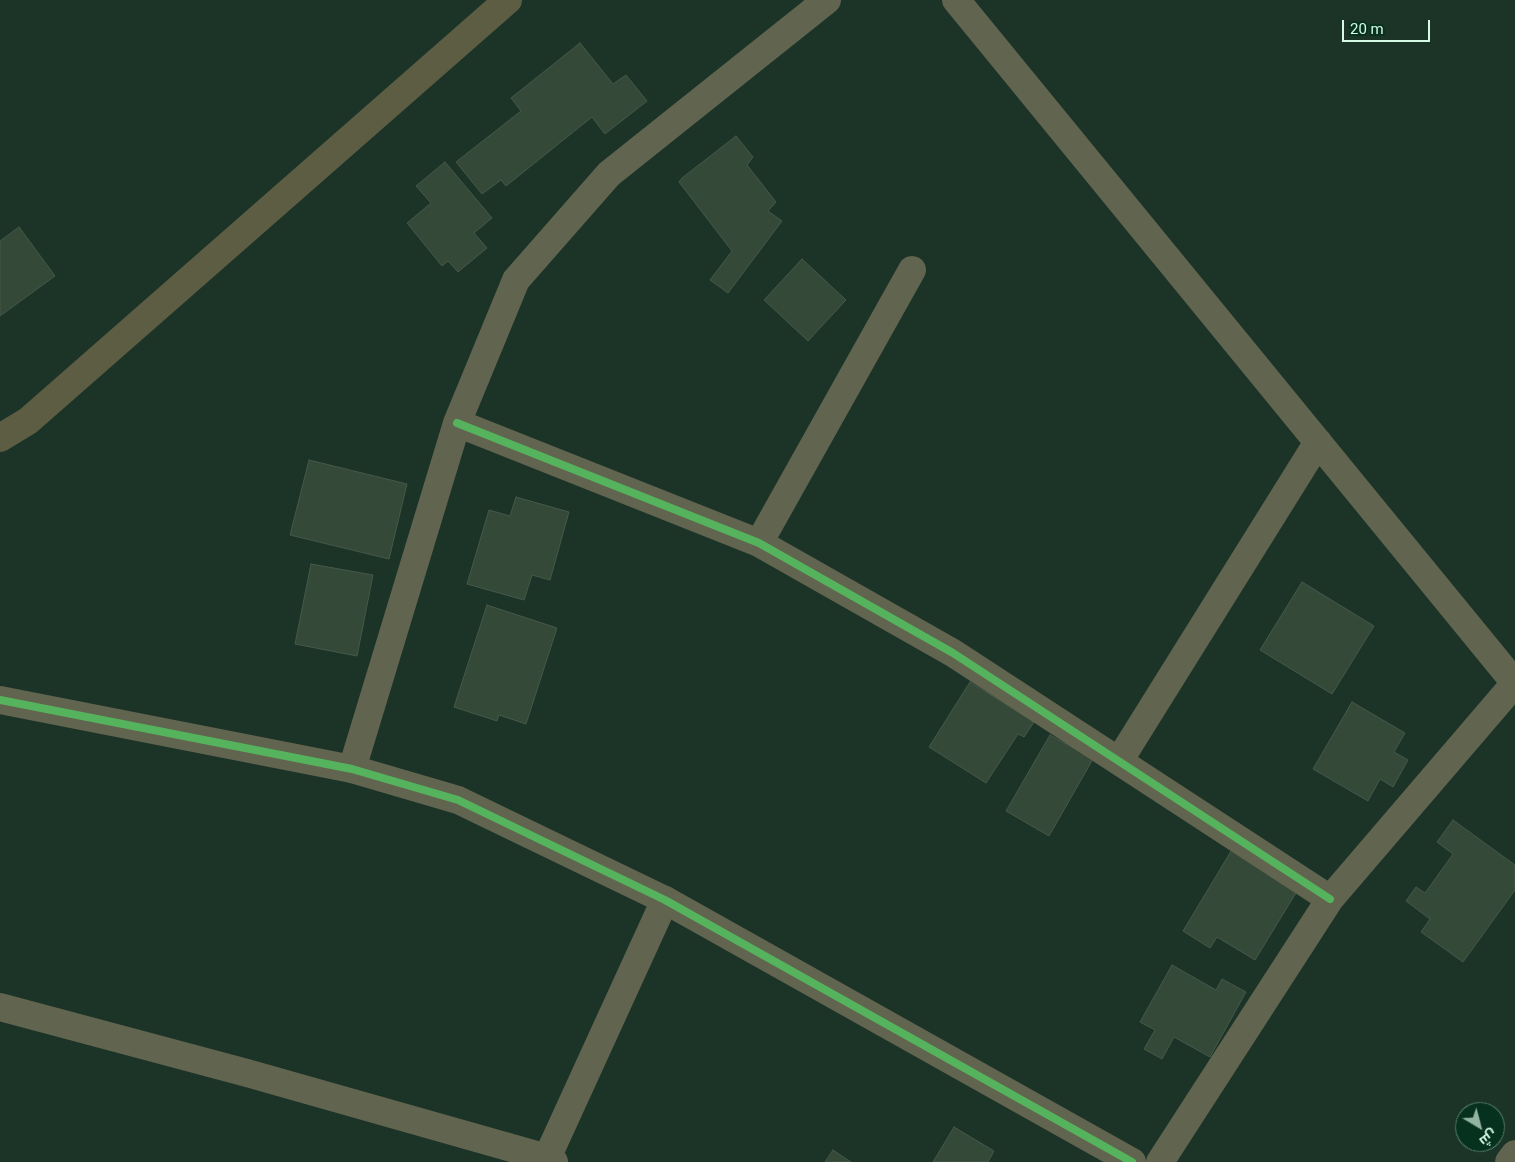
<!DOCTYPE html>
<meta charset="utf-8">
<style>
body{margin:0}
#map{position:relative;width:1515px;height:1162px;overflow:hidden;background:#1c3328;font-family:Roboto,Cairo,sans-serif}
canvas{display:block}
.north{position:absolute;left:1455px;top:1102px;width:50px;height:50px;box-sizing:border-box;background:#06311e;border:1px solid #58816d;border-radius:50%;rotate:143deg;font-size:14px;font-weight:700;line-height:20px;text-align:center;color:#d4f9e4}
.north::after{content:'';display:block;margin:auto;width:18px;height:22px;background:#94b4a2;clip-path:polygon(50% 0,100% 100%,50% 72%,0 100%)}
.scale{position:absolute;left:1342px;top:20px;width:88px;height:22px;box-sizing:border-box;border:2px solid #d4f9e4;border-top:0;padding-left:6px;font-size:15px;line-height:18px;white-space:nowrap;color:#d4f9e4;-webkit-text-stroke:4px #06311e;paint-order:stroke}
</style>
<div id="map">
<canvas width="1515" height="1162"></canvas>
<div class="north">ش</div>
<div class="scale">20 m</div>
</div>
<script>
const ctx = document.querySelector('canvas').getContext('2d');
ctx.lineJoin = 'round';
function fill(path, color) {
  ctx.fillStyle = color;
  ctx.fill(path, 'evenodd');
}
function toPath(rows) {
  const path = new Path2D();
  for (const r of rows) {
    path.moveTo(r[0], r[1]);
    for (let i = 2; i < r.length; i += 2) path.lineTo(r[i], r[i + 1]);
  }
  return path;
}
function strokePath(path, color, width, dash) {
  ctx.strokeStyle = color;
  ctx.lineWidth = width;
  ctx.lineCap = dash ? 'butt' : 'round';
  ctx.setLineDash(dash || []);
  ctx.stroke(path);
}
const building = toPath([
 [580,43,613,84,626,75,647,101,605,134,592,117,506,186,501,180,482,194,456,162,521,111,511,98,580,43],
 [736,136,753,157,747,165,776,202,768,211,782,221,728,293,710,280,732,251,679,182,682,178,736,136],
 [445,162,492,218,474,233,487,248,458,272,448,261,442,266,407,223,431,203,416,186,445,162],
 [19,227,55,276,0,316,0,241,19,227],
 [802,259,846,300,808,341,764,300,802,259],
 [309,460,407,484,389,559,290,535,309,460],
 [516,497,569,512,550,580,532,575,524,600,467,584,489,510,510,516,516,497],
 [311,564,373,575,357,656,295,644,311,564],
 [1302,582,1374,626,1332,694,1260,650,1302,582],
 [487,605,557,628,526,724,499,715,497,721,454,707,487,605],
 [970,682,1034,722,1024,737,1018,734,986,783,929,747,970,682],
 [1352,702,1405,733,1394,752,1408,760,1393,787,1380,779,1368,801,1313,769,1352,702],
 [1050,735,1093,759,1049,836,1006,811,1050,735],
 [1453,820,1515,865,1515,890,1463,962,1421,932,1430,919,1406,901,1416,887,1425,893,1453,854,1437,842,1453,820],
 [1236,843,1302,883,1255,960,1217,937,1210,948,1183,931,1236,843],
 [1172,965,1216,990,1222,979,1246,992,1210,1057,1174,1037,1162,1059,1144,1049,1155,1030,1140,1022,1172,965],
 [954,1127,994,1151,988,1162,933,1162,954,1127],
 [833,1150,851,1162,825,1162,833,1150]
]);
fill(building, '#354939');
strokePath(building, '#465949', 1);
strokePath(toPath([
 [956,0,1515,683],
 [457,423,759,543,953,653,1330,899],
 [759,543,912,270],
 [1119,761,1318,442],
 [352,769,457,423,516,280,609,174,827,0],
 [0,1007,247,1073,547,1158,554,1162],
 [547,1158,665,900],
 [1160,1162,1330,899,1515,683],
 [1509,1162,1515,1154]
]), '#61644e', 28);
strokePath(toPath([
 [0,700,352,769,458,800,665,900,1132,1162]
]), '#61644e', 28);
strokePath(toPath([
 [0,438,28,421,508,0]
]), '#5d5d44', 28);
strokePath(toPath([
 [457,423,759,543,953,653,1330,899],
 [0,700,352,769,458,800,665,900,1132,1162]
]), '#56b35d', 8);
</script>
